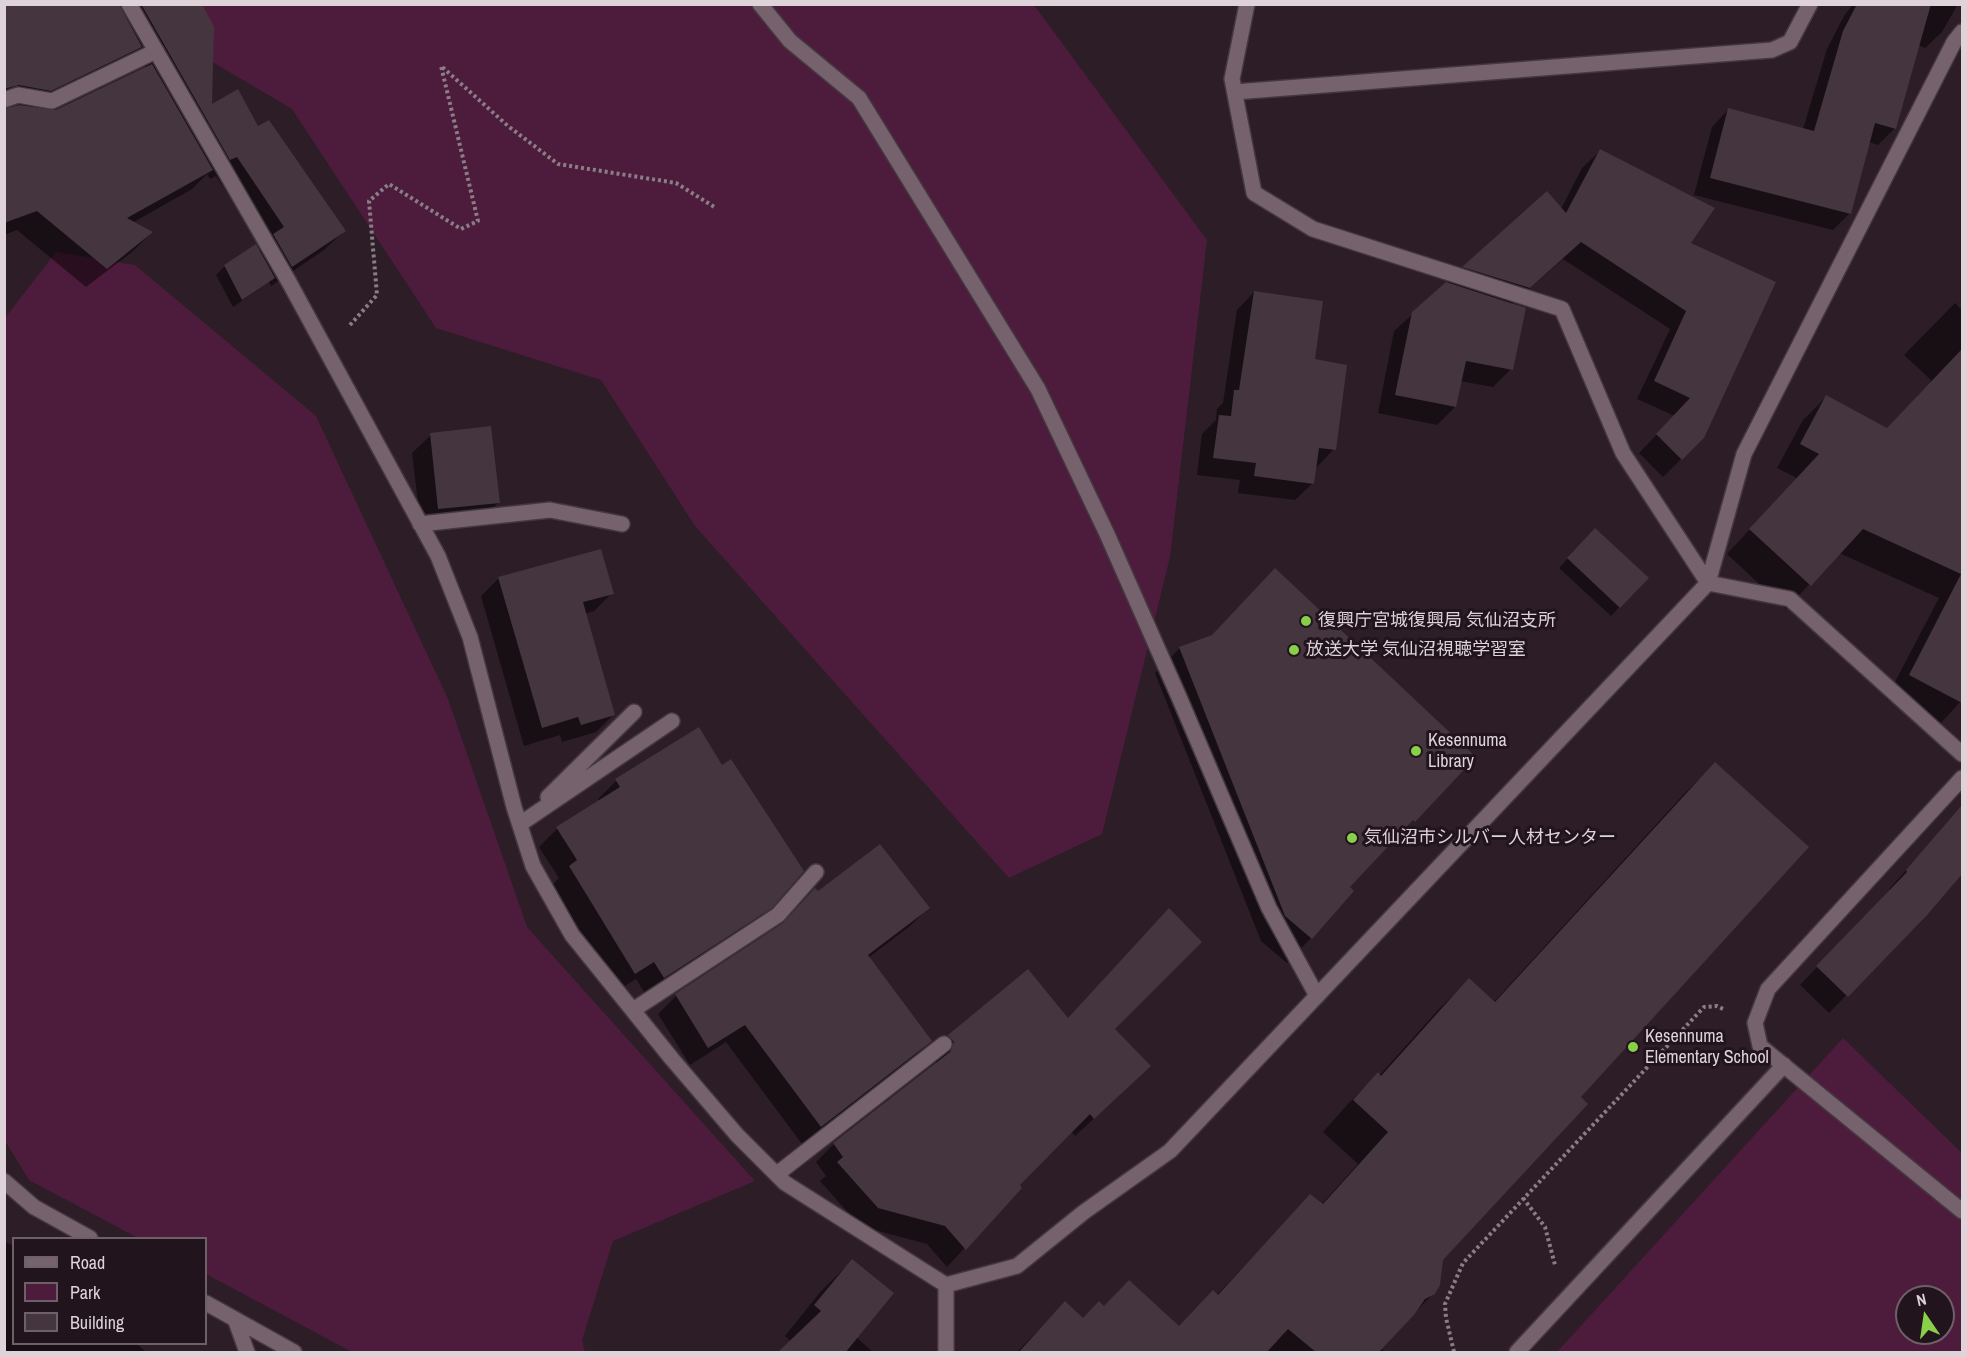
<!DOCTYPE html>
<meta charset="utf-8">
<style>
body{margin:0}
#map{position:relative;width:1967px;height:1357px;overflow:hidden;background:#2c1d26;font-family:"Archivo Narrow",sans-serif}
canvas{display:block}
.frame{position:absolute;inset:0;border:6px solid #ddd3d9;pointer-events:none}
.legend{position:absolute;left:12px;top:1237px;width:195px;height:108px;box-sizing:border-box;background:#22141c;border:2px solid #6d6068;margin:0;padding:8px 10px;list-style:none;font-size:18px;color:#ddd3d9}
.legend li{display:flex;align-items:center;gap:12px;height:30px}
.legend b{width:30px;border:2px solid #6d6068}
.north{position:absolute;left:1895px;top:1285px;width:60px;height:60px;box-sizing:border-box;background:#22141c;border:2px solid #6d6068;border-radius:50%;rotate:347deg;font-size:16px;font-weight:700;line-height:24px;text-align:center;color:#ddd3d9}
.north::after{content:'';display:block;margin:auto;width:21px;height:27px;background:#88cf4a;clip-path:polygon(50% 0,100% 100%,50% 72%,0 100%)}
</style>
<div id="map">
<canvas width="1967" height="1357"></canvas>
<div class="frame"></div>
<ul class="legend">
<li><b style="height:8px;background:#75626d"></b>Road</li>
<li><b style="height:16px;background:#4d1c3c"></b>Park</li>
<li><b style="height:16px;background:#45353e"></b>Building</li>
</ul>
<div class="north">N</div>
</div>
<script>
const ctx = document.querySelector('canvas').getContext('2d');
ctx.lineJoin = 'round';
function fill(path, color) {
  ctx.fillStyle = color;
  ctx.fill(path, 'evenodd');
}
function toPath(rows) {
  const path = new Path2D();
  for (const r of rows) {
    path.moveTo(r[0], r[1]);
    for (let i = 2; i < r.length; i += 2) path.lineTo(r[i], r[i + 1]);
  }
  return path;
}
function strokePath(path, color, width, dash) {
  ctx.strokeStyle = color;
  ctx.lineWidth = width;
  ctx.lineCap = dash ? 'butt' : 'round';
  ctx.setLineDash(dash || []);
  ctx.stroke(path);
}
function label(font, color, halo, rows, align = 'center') {
  ctx.font = font + ' "Archivo Narrow","Noto Sans JP",sans-serif';
  ctx.lineWidth = 6;
  ctx.setLineDash([]);
  ctx.textBaseline = 'middle';
  ctx.strokeStyle = halo;
  ctx.fillStyle = color;
  for (const [text, x, y, turn = 0] of rows) {
    ctx.save();
    ctx.translate(x, y);
    ctx.rotate((+turn || 0) * Math.PI / 180);
    ctx.textAlign = isNaN(turn) ? turn : align;
    if (halo) ctx.strokeText(text, 0, 0);
    ctx.fillText(text, 0, 0);
    ctx.restore();
  }
}
fill(toPath([
 [182,5,1034,5,1207,240,1170,557,1102,834,1009,878,695,526,601,380,436,328,292,109,209,60],
 [56,252,135,265,316,416,448,699,527,927,755,1181,613,1241,582,1340,585,1352,352,1352,206,1274,206,1238,138,1238,29,1180,5,1141,5,318],
 [1843,1038,1962,1153,1962,1352,1557,1352],
 [1907,1297,1943,1297,1943,1333,1907,1333]
]), '#4d1c3c');
fill(toPath([
 [4,4,200,4,210,107,257,128,344,231,324,250,271,286,269,282,233,307,216,275,225,266,258,251,263,246,216,176,210,179,207,174,192,189,132,223,151,233,132,252,86,287,17,230,4,235,4,111,15,108,4,106],
 [136,51,146,68,56,112,33,108,121,66],
 [1853,4,1958,4,1942,32,1925,48,1918,45,1895,128,1878,145,1869,142,1850,213,1833,230,1694,195,1712,127,1728,110,1803,129,1827,49,1844,16],
 [1600,151,1689,243,1703,437,1663,477,1639,453,1675,416,1637,399,1670,329,1563,259,1511,305,1511,369,1493,387,1460,381,1455,407,1437,425,1378,413,1394,331,1547,193,1561,209,1582,168],
 [1254,292,1313,360,1334,449,1317,467,1315,466,1313,483,1295,500,1238,493,1240,480,1197,475,1202,434,1216,420,1217,409,1223,403,1237,310],
 [1955,303,1962,310,1962,700,1938,726,1886,699,1939,598,1839,553,1786,609,1727,554,1797,478,1777,468,1803,420,1826,397,1887,429,1932,381,1904,355],
 [431,435,499,502,481,520,421,527,412,453],
 [1586,539,1647,578,1611,616,1559,568],
 [499,578,612,593,594,611,584,614,614,714,596,732,562,742,560,735,524,746,481,596],
 [1210,637,1474,757,1348,887,1311,938,1287,963,1261,941,1155,673,1180,648],
 [698,729,770,907,752,925,646,995,636,979,617,991,552,885,559,878,539,847,557,829,600,802,598,799,616,781],
 [1715,764,1579,1097,1442,1260,1434,1293,1380,1348,1385,1352,1017,1352,1065,1303,1082,1319,1104,1307,1178,1327,1216,1296,1310,1196,1321,1205,1358,1164,1323,1132,1347,1105,1378,1074,1379,1076,1438,1010,1469,980,1493,1003,1684,794],
 [1950,822,1962,833,1962,872,1923,916,1829,1013,1800,985,1890,890,1889,889],
 [817,893,928,908,910,926,868,958,930,1041,912,1059,802,1144,726,1042,690,1065,658,1014,676,996,780,927],
 [1028,972,1067,1020,1113,1029,1131,1084,1075,1136,1071,1131,1018,1185,1020,1188,947,1267,927,1244,860,1226,820,1181,826,1176,816,1162,834,1144,935,1066,936,1061,931,1054,949,1036],
 [4,1241,14,1246,14,1344,137,1344,146,1352,4,1352],
 [852,1261,856,1337,873,1352,779,1352,791,1341,785,1336,821,1291]
]), '#0007');
fill(toPath([
 [4,4,119,4,142,47,51,91,19,85,4,89],
 [141,4,202,4,214,27,212,104,238,89,258,126,269,120,346,231,292,267,273,234,284,227,237,157,230,160],
 [1857,4,1931,4,1896,129,1875,123,1851,214,1710,178,1728,108,1814,131,1843,31],
 [152,64,213,170,127,218,153,232,107,269,37,211,4,223,4,109,19,105,56,110],
 [1600,149,1715,208,1691,243,1776,282,1704,438,1682,460,1656,434,1690,398,1654,381,1686,311,1581,242,1530,288,1462,267,1547,191,1566,213],
 [256,244,275,278,242,300,224,265],
 [1446,282,1526,308,1513,370,1466,361,1456,407,1395,395,1412,312],
 [1254,291,1323,301,1315,359,1347,365,1336,450,1319,448,1314,484,1254,476,1256,463,1213,458,1219,415,1231,416,1234,390,1239,390],
 [1962,349,1962,703,1909,675,1961,574,1863,529,1811,586,1749,529,1819,454,1800,444,1826,395,1887,428],
 [491,426,500,503,438,509,430,433],
 [1595,528,1649,578,1620,608,1567,558],
 [601,549,614,594,583,602,615,715,581,725,578,717,542,728,498,577],
 [1275,568,1476,757,1415,822,1413,820,1350,887,1354,891,1312,939,1285,916,1179,647,1212,635],
 [699,727,722,765,731,759,804,871,772,908,664,978,654,962,635,974,569,866,577,860,556,827,620,787,615,779],
 [1715,762,1809,847,1581,1097,1588,1104,1443,1260,1440,1285,1435,1294,1425,1299,1414,1315,1378,1353,1317,1353,1288,1329,1266,1353,1018,1353,1065,1301,1083,1318,1099,1301,1104,1306,1129,1280,1179,1326,1213,1290,1218,1295,1310,1194,1323,1204,1388,1132,1353,1100,1378,1072,1381,1076,1469,978,1495,1002],
 [1962,805,1962,874,1928,914,1848,997,1816,966,1907,872,1906,870],
 [880,844,930,908,868,955,932,1041,821,1127,745,1025,708,1048,675,994,783,923,815,888,818,891],
 [1169,908,1202,942,1115,1029,1151,1066,1094,1119,1090,1114,1020,1185,1022,1188,966,1250,945,1226,878,1208,837,1162,843,1157,833,1143,950,1052,954,1042,948,1035,1028,969,1068,1018],
 [852,1259,894,1293,845,1353,777,1353,821,1311,814,1305]
]), '#45353e');
const service = toPath([
 [760,4,790,41,859,98,1038,389,1107,534,1179,697,1269,908,1317,996],
 [4,100,18,95,52,101,156,51],
 [1962,778,1768,989,1755,1023,1760,1046,1962,1211],
 [1517,1352,1784,1065]
]);
const minor = toPath([
 [129,4,289,282,438,556,470,637,514,807,533,866,572,935,672,1059,737,1135,785,1183,946,1285,1017,1266,1084,1212,1170,1151,1708,583,1744,454,1954,42,1962,32],
 [1247,4,1232,79,1254,193,1313,229,1562,309,1623,453,1708,583,1790,599,1962,754],
 [1235,92,1772,50,1790,42,1810,4],
 [420,524,550,510,622,524],
 [548,797,634,712],
 [520,824,672,721],
 [633,1010,778,915,816,872],
 [777,1174,944,1044],
 [4,1181,34,1207,90,1238],
 [946,1285,946,1352],
 [206,1303,294,1352],
 [235,1319,247,1352]
]);
strokePath(service, '#44383f', 18);
strokePath(minor, '#44383f', 18);
strokePath(toPath([
 [350,325,377,295,369,201,389,184,461,229,478,221,441,66,508,126,558,164,676,183,716,208],
 [1523,1198,1545,1227,1555,1265],
 [1454,1352,1446,1318,1445,1304,1463,1263,1704,1007,1717,1006,1725,1010]
]), '#8a7e85', 4, [3, 3]);
strokePath(service, '#75626d', 15);
strokePath(minor, '#75626d', 15);
for (const [x, y, r, color] of [
 [1306,621,6,"#88cf4a"],
 [1294,650,6,"#88cf4a"],
 [1416,751,6,"#88cf4a"],
 [1352,838,6,"#88cf4a"],
 [1633,1047,6,"#88cf4a"]
]) {
  const dot = new Path2D();
  dot.arc(x, y, r, 0, 2 * Math.PI);
  ctx.fillStyle = color;
  ctx.fill(dot);
  strokePath(dot, '#22141c', 2);
}
label('18px', '#ddd3d9', '#22141c', [
 ["復興庁宮城復興局 気仙沼支所",1318,621],
 ["放送大学 気仙沼視聴学習室",1306,650],
 ["Kesennuma",1428,741],
 ["Library",1428,762],
 ["気仙沼市シルバー人材センター",1364,838],
 ["Kesennuma",1645,1037],
 ["Elementary School",1645,1058]
], 'left');
</script>
